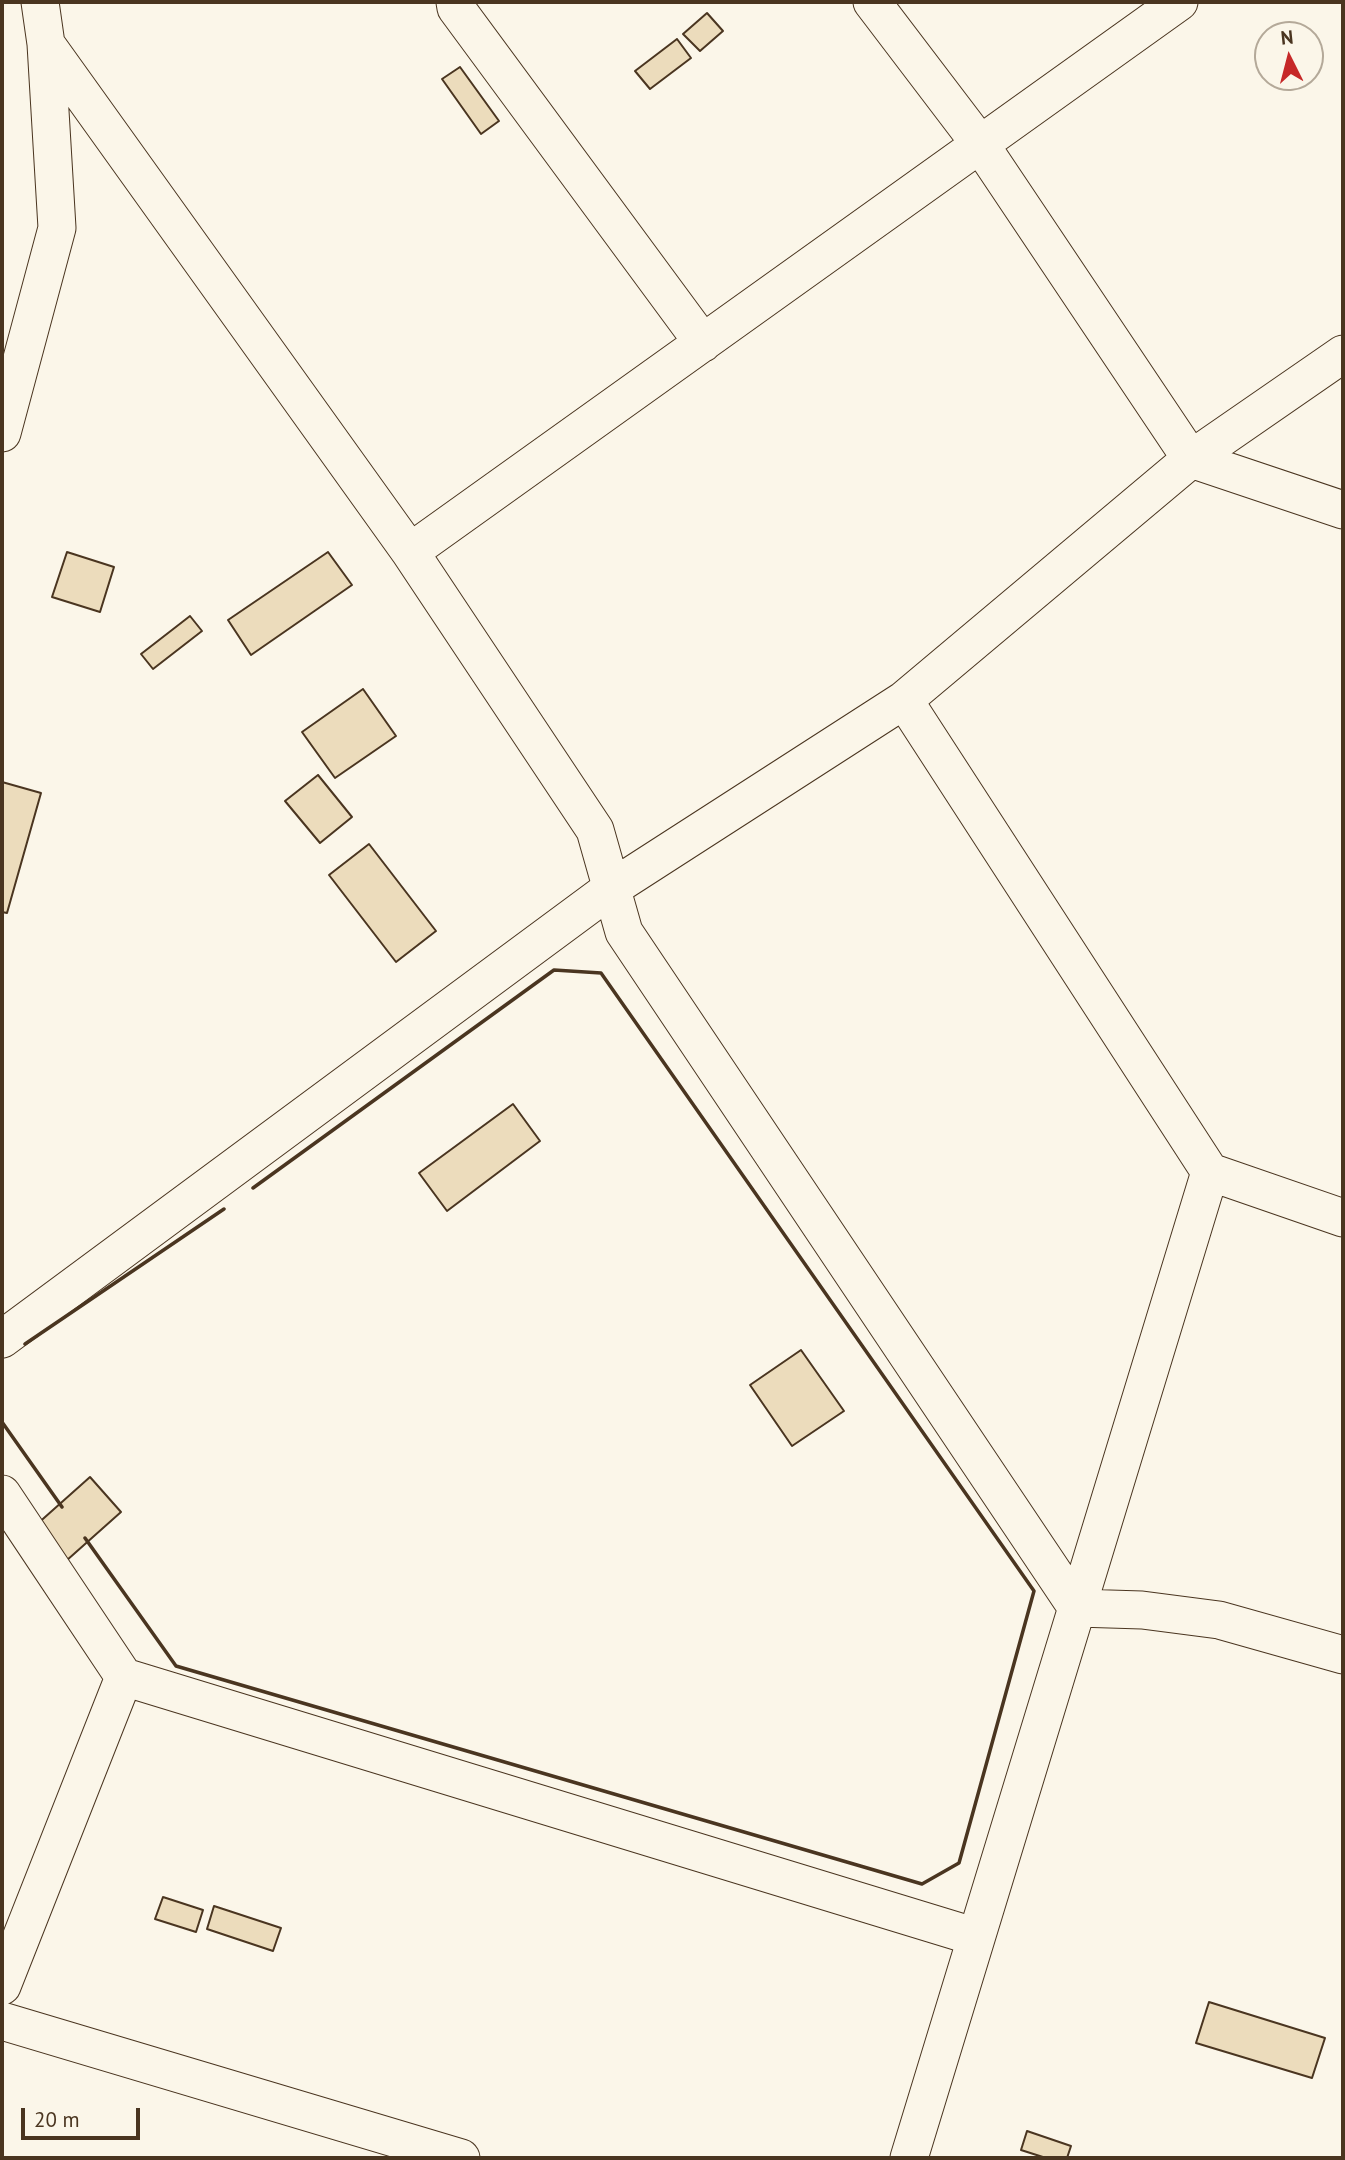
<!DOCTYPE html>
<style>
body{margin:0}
#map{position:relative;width:1345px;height:2160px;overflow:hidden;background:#fbf6e9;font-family:"PT Sans",sans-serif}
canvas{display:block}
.frame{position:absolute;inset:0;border:4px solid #4a3520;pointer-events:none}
.north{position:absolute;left:1254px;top:21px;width:70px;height:70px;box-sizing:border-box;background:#fbf6e9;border:2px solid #b4a999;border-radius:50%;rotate:354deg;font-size:19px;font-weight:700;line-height:28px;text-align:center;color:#4a3520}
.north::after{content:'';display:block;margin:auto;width:24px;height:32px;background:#c62828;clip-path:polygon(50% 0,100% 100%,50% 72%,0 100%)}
.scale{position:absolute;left:21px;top:2108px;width:119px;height:32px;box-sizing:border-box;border:4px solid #4a3520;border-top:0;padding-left:9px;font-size:21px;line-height:24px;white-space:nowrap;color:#4a3520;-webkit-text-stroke:5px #fbf6e9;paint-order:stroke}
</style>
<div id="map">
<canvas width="1345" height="2160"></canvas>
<div class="frame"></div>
<div class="north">N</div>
<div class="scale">20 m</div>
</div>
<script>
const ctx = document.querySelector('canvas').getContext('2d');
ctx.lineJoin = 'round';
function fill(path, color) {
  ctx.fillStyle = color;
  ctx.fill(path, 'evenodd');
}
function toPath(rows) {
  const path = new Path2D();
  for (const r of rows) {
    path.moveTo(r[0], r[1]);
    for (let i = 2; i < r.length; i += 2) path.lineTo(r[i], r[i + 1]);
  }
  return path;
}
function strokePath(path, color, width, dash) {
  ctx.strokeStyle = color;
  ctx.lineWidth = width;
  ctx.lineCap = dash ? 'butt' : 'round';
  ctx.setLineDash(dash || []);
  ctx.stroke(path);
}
const building = toPath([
 [707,13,723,31,700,51,683,34,707,13],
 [677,39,691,58,650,89,635,71,677,39],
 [460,67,499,121,481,134,442,79,460,67],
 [67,552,114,567,100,612,52,597,67,552],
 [328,552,352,585,251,655,228,620,328,552],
 [190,616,202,631,153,669,141,654,190,616],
 [363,689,396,736,335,778,302,732,363,689],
 [318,775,352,817,320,843,285,801,318,775],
 [2,782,41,793,7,913,2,912,2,782],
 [369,844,436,931,396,962,329,875,369,844],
 [513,1104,540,1141,447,1211,419,1173,513,1104],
 [801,1350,844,1411,792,1446,750,1385,801,1350],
 [90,1477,121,1512,66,1561,35,1526,90,1477],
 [163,1897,203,1910,196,1932,155,1919,163,1897],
 [214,1906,281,1928,273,1951,207,1929,214,1906],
 [1209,2002,1325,2038,1312,2078,1196,2043,1209,2002],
 [1027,2131,1071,2146,1067,2158,1046,2158,1021,2150,1027,2131]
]);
fill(building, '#ecdcbc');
strokePath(building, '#4a3520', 2);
const minor = toPath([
 [455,2,456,8,703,343],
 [872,2,980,144,1191,459,1343,510],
 [46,44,410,552,595,830,624,932,1077,1608,1142,1610,1219,1620,1343,1655],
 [2,433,57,228,46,44,40,2],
 [410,552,1179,2],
 [904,700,1210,1172,1343,1218],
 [2,1339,612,888,904,700,1191,459,1343,354],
 [2,1494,124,1677,976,1937],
 [2,1986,124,1677],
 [2,2021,461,2158],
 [909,2158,1210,1172]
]);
strokePath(minor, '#4a3520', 39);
strokePath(minor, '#fbf6e9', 37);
strokePath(toPath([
 [25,1344,224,1209],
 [2,1422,62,1507],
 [85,1538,176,1666,922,1884,959,1863,1034,1591,601,973,554,970,253,1188]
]), '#4a3520', 3.5);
</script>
